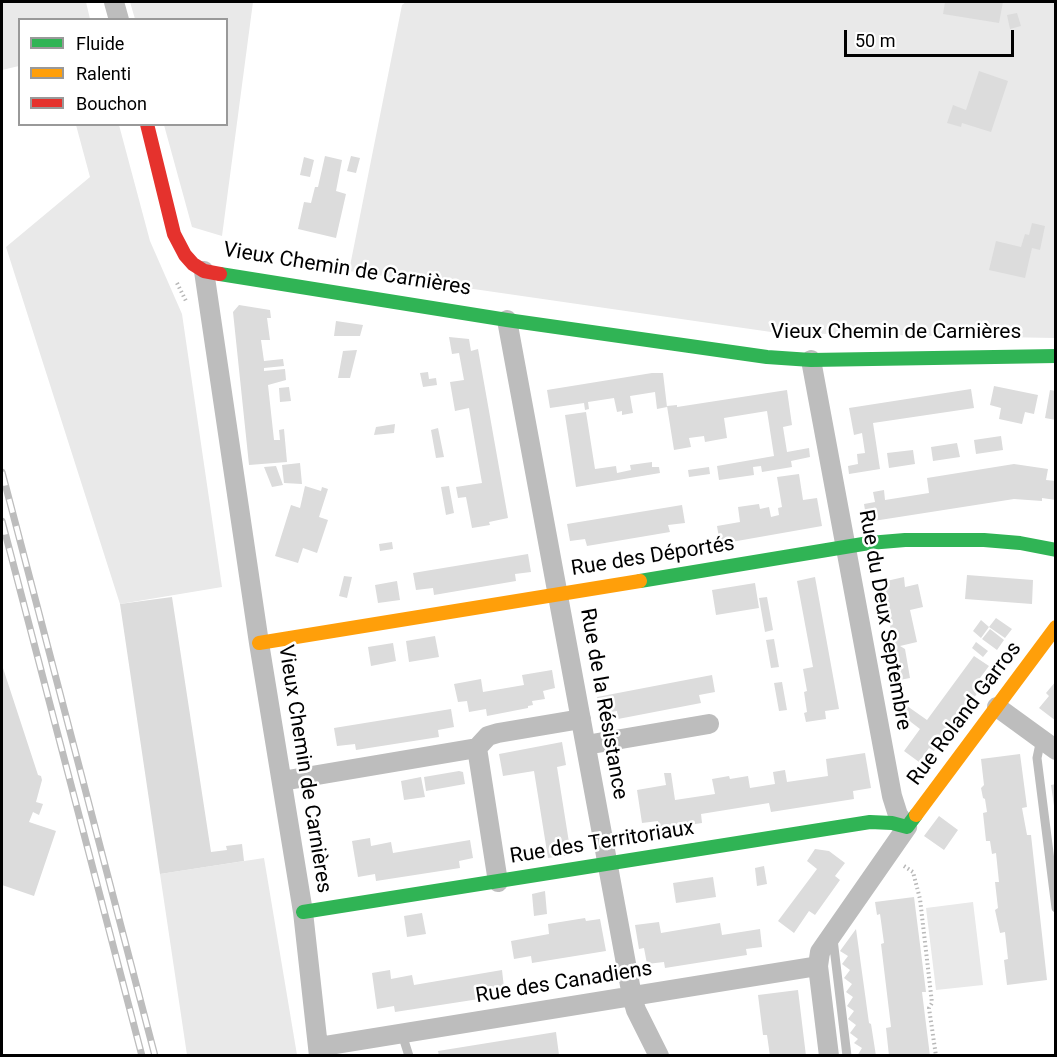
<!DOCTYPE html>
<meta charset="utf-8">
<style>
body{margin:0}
#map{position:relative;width:1057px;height:1057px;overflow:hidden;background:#fff;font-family:Roboto,sans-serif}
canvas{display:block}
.frame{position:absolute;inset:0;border:3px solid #000;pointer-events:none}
.legend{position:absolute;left:18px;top:18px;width:210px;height:108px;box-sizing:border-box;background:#fff;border:2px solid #999;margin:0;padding:8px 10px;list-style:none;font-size:18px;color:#000}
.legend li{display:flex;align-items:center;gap:12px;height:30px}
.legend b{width:30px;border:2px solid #999}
.scale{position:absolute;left:844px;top:30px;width:170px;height:27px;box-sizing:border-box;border:3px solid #000;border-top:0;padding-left:8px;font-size:18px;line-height:21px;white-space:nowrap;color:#000;-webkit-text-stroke:4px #fff;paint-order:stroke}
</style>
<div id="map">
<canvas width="1057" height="1057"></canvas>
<div class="frame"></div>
<ul class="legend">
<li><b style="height:8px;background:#30b455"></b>Fluide</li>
<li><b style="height:8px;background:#ff9f0a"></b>Ralenti</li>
<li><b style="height:8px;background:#e5322d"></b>Bouchon</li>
</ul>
<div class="scale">50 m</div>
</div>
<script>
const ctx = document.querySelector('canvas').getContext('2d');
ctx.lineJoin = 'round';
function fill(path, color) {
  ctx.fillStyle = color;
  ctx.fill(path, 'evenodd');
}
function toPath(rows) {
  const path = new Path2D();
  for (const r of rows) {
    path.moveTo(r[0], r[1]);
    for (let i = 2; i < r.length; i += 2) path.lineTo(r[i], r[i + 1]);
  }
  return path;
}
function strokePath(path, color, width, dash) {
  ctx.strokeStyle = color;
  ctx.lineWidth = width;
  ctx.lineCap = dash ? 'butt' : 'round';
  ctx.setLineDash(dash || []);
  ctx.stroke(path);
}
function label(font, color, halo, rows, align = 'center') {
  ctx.font = font + ' Roboto,sans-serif';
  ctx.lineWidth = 5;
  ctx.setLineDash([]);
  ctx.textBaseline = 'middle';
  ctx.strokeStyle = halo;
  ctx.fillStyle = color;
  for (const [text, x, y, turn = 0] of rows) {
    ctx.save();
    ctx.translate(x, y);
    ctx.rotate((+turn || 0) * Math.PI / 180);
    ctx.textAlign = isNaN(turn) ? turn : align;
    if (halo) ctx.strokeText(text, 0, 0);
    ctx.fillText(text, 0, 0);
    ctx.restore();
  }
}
fill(toPath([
 [2,2,86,2,90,19,20,20,19,66,2,70],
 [130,2,253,2,222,236,192,227,164,125,226,124,226,20,135,19],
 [406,2,1055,2,1055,338,778,333,349,271,402,5],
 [76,125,119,125,150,241,182,314,222,587,120,604,6,247,90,177],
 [264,858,297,1055,187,1055,160,874],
 [973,902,983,985,936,990,926,908]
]), '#e9e9e9');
fill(toPath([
 [945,2,1003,2,999,23,943,14],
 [1017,13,1021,26,1010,29,1007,15],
 [979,71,1008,81,991,132,962,123,961,127,947,123,953,105,966,110],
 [325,156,342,160,336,191,346,194,336,238,298,229,304,202,311,203,315,187,318,187],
 [351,156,360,158,356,173,347,171],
 [304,157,314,160,310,177,300,175],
 [1032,223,1045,226,1040,250,1032,248,1025,278,989,270,996,241,1021,247,1025,234,1029,235],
 [239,305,270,310,271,318,267,318,270,340,261,340,264,361,283,359,284,366,264,368,264,371,285,369,286,380,268,385,274,440,280,440,279,430,284,429,287,462,249,465,233,312],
 [336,321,363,325,360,336,334,336],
 [449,337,469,339,471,351,478,349,508,518,489,522,490,525,472,528,466,497,458,498,456,487,482,483,469,408,455,411,450,382,464,380,459,353,452,354],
 [357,350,350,378,338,378,343,351],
 [428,372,429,379,436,378,437,385,423,387,420,373],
 [652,373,663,373,667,407,657,409,655,392,630,396,633,413,622,415,622,411,617,412,614,398,588,402,589,409,585,410,584,403,550,408,547,390],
 [994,386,1038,395,1034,414,1025,412,1022,424,999,419,1001,408,990,405],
 [289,387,291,401,280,402,279,388],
 [971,389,974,408,873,423,880,469,849,474,848,466,858,464,857,454,865,453,862,433,854,435,849,408],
 [787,390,792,425,783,427,787,452,809,448,810,457,791,461,792,467,762,472,761,466,753,467,754,475,719,480,717,466,774,456,767,411,724,418,727,438,705,442,704,436,689,438,691,447,674,450,667,406,677,405,677,407],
 [1050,390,1056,391,1056,420,1045,418],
 [586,412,595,469,616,466,617,473,631,470,630,465,652,462,652,467,659,467,660,473,576,487,565,415],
 [395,424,394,433,374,435,376,427],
 [438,428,444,457,436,458,431,430],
 [1001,436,1003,450,976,454,974,440],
 [957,443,960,457,933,461,931,447],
 [913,450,915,464,889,468,887,453],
 [300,463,302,484,284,483,282,465],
 [1014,464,1048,469,1046,480,1056,481,1056,500,1042,498,1042,501,1014,499,867,522,864,504,875,502,873,492,884,490,885,500,929,493,927,478],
 [276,466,283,485,272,487,264,467],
 [709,467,710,474,689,477,688,470],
 [799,474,803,500,817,498,822,526,720,544,717,526,740,522,738,507,759,504,760,509,769,507,771,517,779,515,778,508,782,507,777,477],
 [305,486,321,491,322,487,328,489,319,517,328,520,317,553,303,548,298,563,275,556,291,505,300,508],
 [449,486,454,513,446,515,441,487],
 [682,505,685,523,668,525,670,532,587,546,585,539,570,541,567,524],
 [392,542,393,549,380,551,379,544],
 [528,554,531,572,515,574,516,581,434,595,433,588,416,590,413,573],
 [967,575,1033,580,1032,604,965,599],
 [344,576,352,577,347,598,339,596],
 [815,577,839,709,825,711,826,719,806,722,804,713,807,712,804,692,807,691,803,669,813,667,797,581],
 [904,577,905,587,918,584,923,607,910,610,917,642,900,646,905,649,910,678,889,682,883,649,894,647,882,582],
 [397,581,400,600,378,603,375,585],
 [755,583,759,608,716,615,712,590],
 [172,597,211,852,227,850,226,846,242,844,244,861,160,874,120,604],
 [767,597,773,630,765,632,759,598],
 [996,618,1012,629,1005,638,989,627],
 [981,620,989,627,981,638,973,631],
 [990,629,1004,640,997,650,982,639],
 [435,636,439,657,409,662,406,641],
 [774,639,779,667,771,668,766,640],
 [976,642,988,651,983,657,972,648],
 [393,643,396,661,371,666,368,647],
 [974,656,989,666,980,678,985,683,934,751,929,748,919,762,904,751,920,729,894,709,900,701,927,720],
 [2,665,38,775,41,776,42,780,36,802,43,804,39,815,33,812,29,822,56,831,34,896,2,885],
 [552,670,555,688,543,691,545,699,532,701,533,705,528,706,528,708,487,716,486,709,469,712,467,701,458,702,454,684,481,679,483,692,524,685,522,675],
 [712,675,715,692,699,695,701,703,618,719,617,711,600,714,597,697],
 [1056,681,1056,721,1039,708,1049,696,1046,693],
 [782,682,787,710,779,711,774,683],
 [451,709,454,727,438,730,439,737,356,750,355,744,337,746,334,728],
 [562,742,566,765,557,767,571,855,548,858,534,771,503,776,499,754],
 [865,753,871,788,853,791,854,799,771,812,769,803,701,814,702,823,660,829,658,821,642,823,637,790,666,785,664,773,671,773,675,800,715,794,712,779,729,776,730,779,748,776,750,788,775,784,773,772,785,770,787,782,828,776,826,759],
 [1020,754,1027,807,1022,808,1027,835,1031,835,1047,980,1007,985,1004,960,1008,959,1005,932,1000,933,995,910,998,908,995,882,999,882,996,853,992,854,990,841,986,841,983,813,987,812,985,799,983,798,981,788,984,785,981,759],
 [459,771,463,772,465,784,426,791,424,777],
 [421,777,425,797,404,800,401,781],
 [1056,784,1056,806,1054,806,1051,785],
 [939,816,958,830,944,850,924,836],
 [370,838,371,846,391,842,393,853,470,840,473,858,459,861,460,868,376,881,375,874,358,877,352,841],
 [815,849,829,851,845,863,835,876,840,880,815,915,809,911,794,933,778,921,817,869,807,861],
 [764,866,767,884,757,886,755,868],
 [713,877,716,897,676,903,673,883],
 [545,891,547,914,534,916,532,894],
 [914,897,926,992,922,992,930,1056,889,1056,886,1028,891,1027,881,944,884,943,880,914,877,915,875,902],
 [422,913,426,934,407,937,404,916],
 [585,918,586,921,600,919,606,951,532,963,531,956,514,959,511,941,549,934,548,924],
 [659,922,661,933,720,923,722,935,760,929,762,947,746,949,747,955,665,968,664,962,647,964,644,948,639,949,635,925],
 [856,929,869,1023,871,1024,876,1056,857,1056,862,1048,854,1043,858,1039,850,1033,856,1025,848,1019,854,1011,847,1006,853,997,846,992,852,984,844,978,850,970,842,964,848,956,840,951],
 [390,970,391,979,412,975,414,985,502,970,504,988,491,990,492,997,395,1012,394,1006,377,1009,372,973],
 [798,990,806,1056,770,1056,767,1035,763,1035,758,995],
 [556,1032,559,1055,557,1056,439,1056,438,1051]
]), '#dcdcdc');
strokePath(toPath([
 [177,283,186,301],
 [904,866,913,872,920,899,932,1003,929,1008,936,1056]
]), '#b8b8b8', 4, [1.5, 3]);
strokePath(toPath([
 [1041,739,1037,758,1056,908],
 [833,939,847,1056],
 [402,1034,409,1056]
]), '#bdbdbd', 9);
strokePath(toPath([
 [114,2,119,20],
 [204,271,259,643,303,912,319,1056],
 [507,320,632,996,636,1010,659,1056],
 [811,360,892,796,898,815,907,827,820,952,818,966,829,1056],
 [997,707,1056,750],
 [586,745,709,724],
 [477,748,498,882],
 [282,781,477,748,488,736,498,733,581,719],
 [318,1047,818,966]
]), '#bdbdbd', 20);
strokePath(toPath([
 [220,274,507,320,767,357,811,360,1056,356],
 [640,581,869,543,905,540,984,540,1020,543,1056,550],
 [303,912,870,822,892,823,907,827,916,815]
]), '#30b455', 14);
strokePath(toPath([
 [259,643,640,581],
 [916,815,1056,627]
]), '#ff9f0a', 14);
strokePath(toPath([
 [147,124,174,234,185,255,193,264,204,271,220,274]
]), '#e5322d', 14);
const rail = toPath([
 [2,472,155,1056],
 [2,521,142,1056]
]);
strokePath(rail, '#bdbdbd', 7);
strokePath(rail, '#fff', 4.5, [14]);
label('21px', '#000', '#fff', [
 ["Vieux Chemin de Carnières",347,270,9],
 ["Vieux Chemin de Carnières",896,333],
 ["Rue des Déportés",653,557,-9],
 ["Rue du Deux Septembre",884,620,80],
 ["Rue de la Résistance",603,704,80],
 ["Rue Roland Garros",965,714,-53],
 ["Vieux Chemin de Carnières",304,769,81],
 ["Rue des Territoriaux",602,843,-9],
 ["Rue des Canadiens",564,983,-9]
]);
</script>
